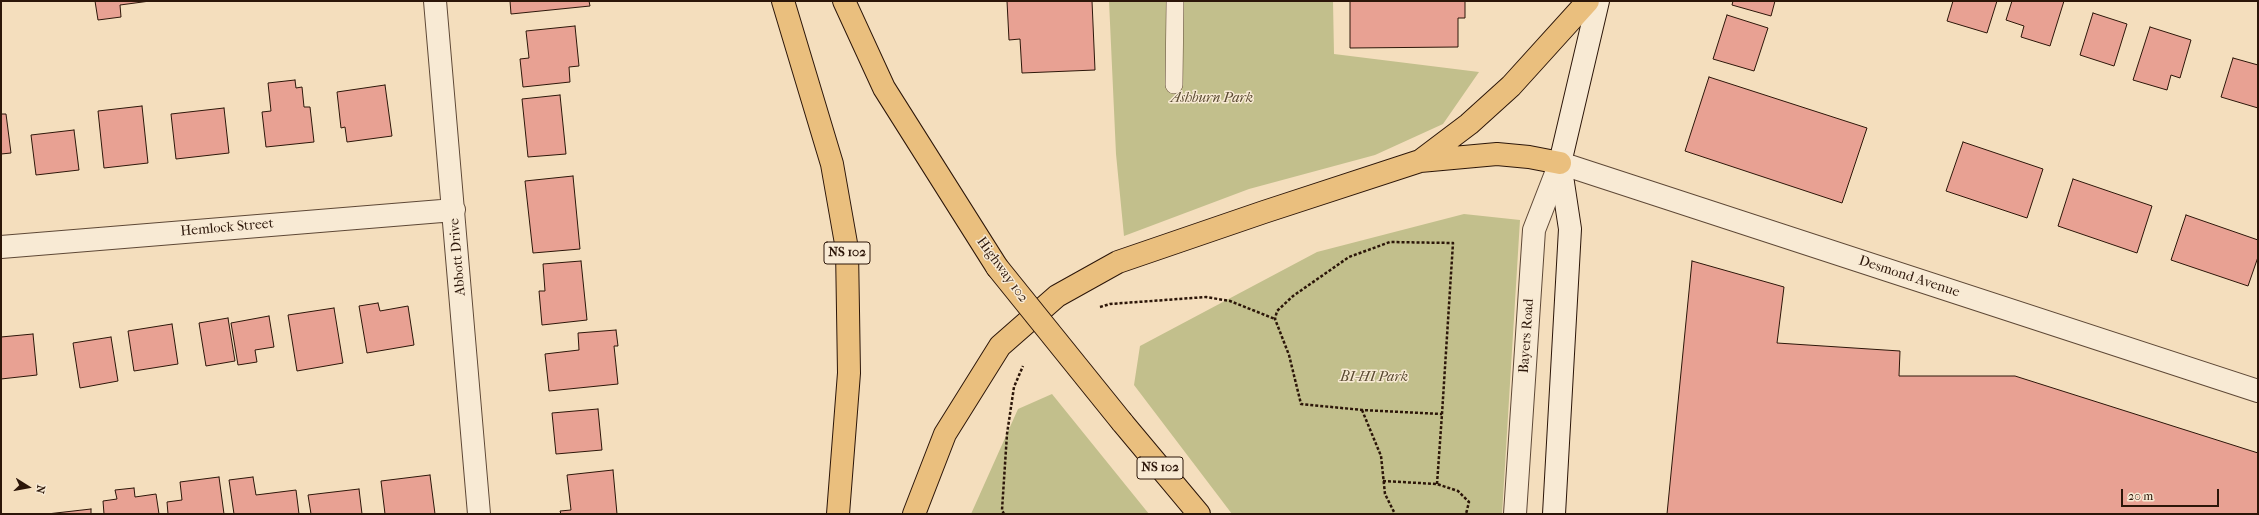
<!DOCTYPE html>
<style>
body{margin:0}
#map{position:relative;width:2259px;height:515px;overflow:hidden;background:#f4debd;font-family:"IM FELL French Canon",serif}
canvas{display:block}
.frame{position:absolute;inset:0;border:2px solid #2c1609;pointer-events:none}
.north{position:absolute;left:8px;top:467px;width:40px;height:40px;-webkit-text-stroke:3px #f8ead4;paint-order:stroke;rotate:101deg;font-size:11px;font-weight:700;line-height:16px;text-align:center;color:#2c1609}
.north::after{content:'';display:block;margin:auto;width:14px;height:18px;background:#2c1609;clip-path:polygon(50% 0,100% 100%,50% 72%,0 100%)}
.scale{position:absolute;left:2121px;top:489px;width:98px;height:18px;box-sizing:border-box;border:2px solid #2c1609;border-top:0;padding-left:5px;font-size:12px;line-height:14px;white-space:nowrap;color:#2c1609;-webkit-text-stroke:3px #f8ead4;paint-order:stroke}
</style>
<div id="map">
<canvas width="2259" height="515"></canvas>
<div class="frame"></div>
<div class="north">N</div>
<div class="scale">20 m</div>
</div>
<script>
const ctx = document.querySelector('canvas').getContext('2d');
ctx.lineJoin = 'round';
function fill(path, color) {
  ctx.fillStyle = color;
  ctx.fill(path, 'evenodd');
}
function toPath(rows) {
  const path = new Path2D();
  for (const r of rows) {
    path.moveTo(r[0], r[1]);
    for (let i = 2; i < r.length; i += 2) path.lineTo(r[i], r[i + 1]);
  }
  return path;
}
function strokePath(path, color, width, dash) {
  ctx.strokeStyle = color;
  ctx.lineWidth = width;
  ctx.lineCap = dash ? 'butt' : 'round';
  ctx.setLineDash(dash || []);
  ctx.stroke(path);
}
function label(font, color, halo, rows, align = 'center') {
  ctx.font = font + ' "IM FELL French Canon",serif';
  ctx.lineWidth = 3;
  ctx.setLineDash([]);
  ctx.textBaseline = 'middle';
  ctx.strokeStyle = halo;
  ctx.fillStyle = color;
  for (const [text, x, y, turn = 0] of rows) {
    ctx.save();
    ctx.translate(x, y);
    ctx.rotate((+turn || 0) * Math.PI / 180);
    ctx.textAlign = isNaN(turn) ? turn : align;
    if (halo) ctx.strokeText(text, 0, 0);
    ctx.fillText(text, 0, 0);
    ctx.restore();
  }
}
fill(toPath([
 [1109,1,1333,1,1334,54,1479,72,1443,124,1375,155,1249,189,1124,236,1116,154],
 [1464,214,1520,220,1502,514,1232,514,1134,385,1140,346,1317,252],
 [1052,394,1149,514,971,514,1018,409]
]), '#c2bf8c');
const building = toPath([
 [95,1,150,1,120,5,121,17,98,20,95,1],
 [510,1,589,1,590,6,511,14,510,1],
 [1007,1,1092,1,1095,70,1022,73,1020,39,1009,40,1007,1],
 [1350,1,1465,1,1465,18,1458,18,1458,47,1350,48,1350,1],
 [1733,1,1775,1,1771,16,1732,5,1733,1],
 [1953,1,1997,1,1987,33,1947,21,1953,1],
 [2012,1,2064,1,2050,46,2021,37,2024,26,2006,20,2012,1],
 [2093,13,2127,24,2114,66,2080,55,2093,13],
 [1727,15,1768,28,1754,71,1713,59,1727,15],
 [575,26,579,66,569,67,570,82,523,87,520,59,529,58,526,31,575,26],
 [2150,27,2191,40,2180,78,2171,75,2167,90,2133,80,2150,27],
 [2233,58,2258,65,2258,108,2221,97,2233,58],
 [1709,77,1867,128,1842,203,1685,151,1709,77],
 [295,80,296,88,302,87,304,107,310,107,314,142,266,147,262,112,271,111,268,83,295,80],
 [385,85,392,136,347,142,345,127,341,128,337,92,385,85],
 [560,95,566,154,528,157,522,99,560,95],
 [142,106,148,163,104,168,98,111,142,106],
 [224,108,229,153,176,159,171,114,224,108],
 [1,114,6,114,11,153,1,154,1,114],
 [74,130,79,170,36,175,31,135,74,130],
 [1963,142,2043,169,2027,218,1946,191,1963,142],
 [573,176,580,249,533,253,525,181,573,176],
 [2073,179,2152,206,2137,253,2058,226,2073,179],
 [2186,215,2258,240,2258,257,2248,286,2171,260,2186,215],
 [581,261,587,320,542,325,539,291,545,291,543,264,581,261],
 [1692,261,1784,287,1777,343,1900,351,1899,376,2015,376,2258,453,2258,514,1667,514,1692,261],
 [378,303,380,311,408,306,414,345,367,353,359,306,378,303],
 [334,308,343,363,297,371,288,315,334,308],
 [269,316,274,347,255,350,257,362,238,365,231,323,269,316],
 [228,318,235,361,206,366,199,323,228,318],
 [172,324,178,364,134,371,128,331,172,324],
 [616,330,618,346,614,346,618,384,549,391,545,354,579,350,578,333,616,330],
 [33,334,37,375,1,379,1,337,33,334],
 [111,337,118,381,80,388,73,343,111,337],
 [598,409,602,450,556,454,552,413,598,409],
 [613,470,617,514,561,514,560,511,571,510,567,475,613,470],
 [430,475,435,514,385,514,381,481,430,475],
 [219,477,224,514,168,514,167,502,182,500,180,482,219,477],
 [253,477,256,495,296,490,299,514,234,514,229,480,253,477],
 [134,488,135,497,156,494,159,514,104,514,103,501,117,499,115,490,134,488],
 [359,489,362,514,311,514,308,495,359,489],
 [91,509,91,514,47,514,91,509]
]);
fill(building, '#e8a193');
strokePath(building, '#2c1609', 1);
const lane = toPath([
 [1174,85,1175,1]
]);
const street = toPath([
 [435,1,479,514],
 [1,247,454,210],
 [1515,514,1534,230,1560,163,2258,391]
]);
const secondary = toPath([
 [1554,514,1570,229,1560,163,1598,1]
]);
const primary = toPath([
 [1420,161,1469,124,1511,86,1588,1],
 [914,514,945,434,1000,346,1057,296,1118,262,1264,212,1420,161,1497,154,1529,157,1560,163]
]);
const highway = toPath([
 [783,1,832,164,847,249,849,373,838,514],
 [844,1,884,88,997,267],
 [1122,422,1199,514]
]);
strokePath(lane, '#5e4836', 18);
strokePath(street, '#5e4836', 24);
strokePath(secondary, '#2c1609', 24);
strokePath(primary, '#2c1609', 24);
strokePath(highway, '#2c1609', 24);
strokePath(toPath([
 [1100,307,1110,304,1206,297,1230,301,1275,319],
 [1362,410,1381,456,1385,494,1395,514],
 [1383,481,1437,484,1458,491,1469,502,1466,514],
 [1437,484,1442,414,1453,243,1390,242,1349,257,1293,296,1277,311,1275,319,1289,355,1301,404,1362,410,1442,414],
 [1004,514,1002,510,1007,434,1014,387,1023,366]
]), '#2c1609', 2.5, [3, 2]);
strokePath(lane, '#f8ead4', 17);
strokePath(street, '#f8ead4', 22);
strokePath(secondary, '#f8ead4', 22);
strokePath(primary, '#eabf7e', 22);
strokePath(highway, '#eabf7e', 22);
const highwayBridge = toPath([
 [997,267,1122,422]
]);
strokePath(highwayBridge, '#2c1609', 24, []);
strokePath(highwayBridge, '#eabf7e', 22);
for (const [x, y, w] of [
 [847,253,46],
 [1160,468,46]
]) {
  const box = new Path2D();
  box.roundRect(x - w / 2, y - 11, w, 22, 3);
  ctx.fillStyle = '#f8ead4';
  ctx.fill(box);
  strokePath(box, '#2c1609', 1);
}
label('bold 13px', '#2c1609', null, [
 ["NS 102",847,253],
 ["NS 102",1160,468]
]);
label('italic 14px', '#594930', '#f8ead4', [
 ["Ashburn Park",1212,99],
 ["BI-HI Park",1374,378]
]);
label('14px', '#2c1609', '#f8ead4', [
 ["Hemlock Street",227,228,-5],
 ["Abbott Drive",458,257,-95],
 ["Highway 102",1002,270,54],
 ["Desmond Avenue",1909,277,18],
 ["Bayers Road",1527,336,-86]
]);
</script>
